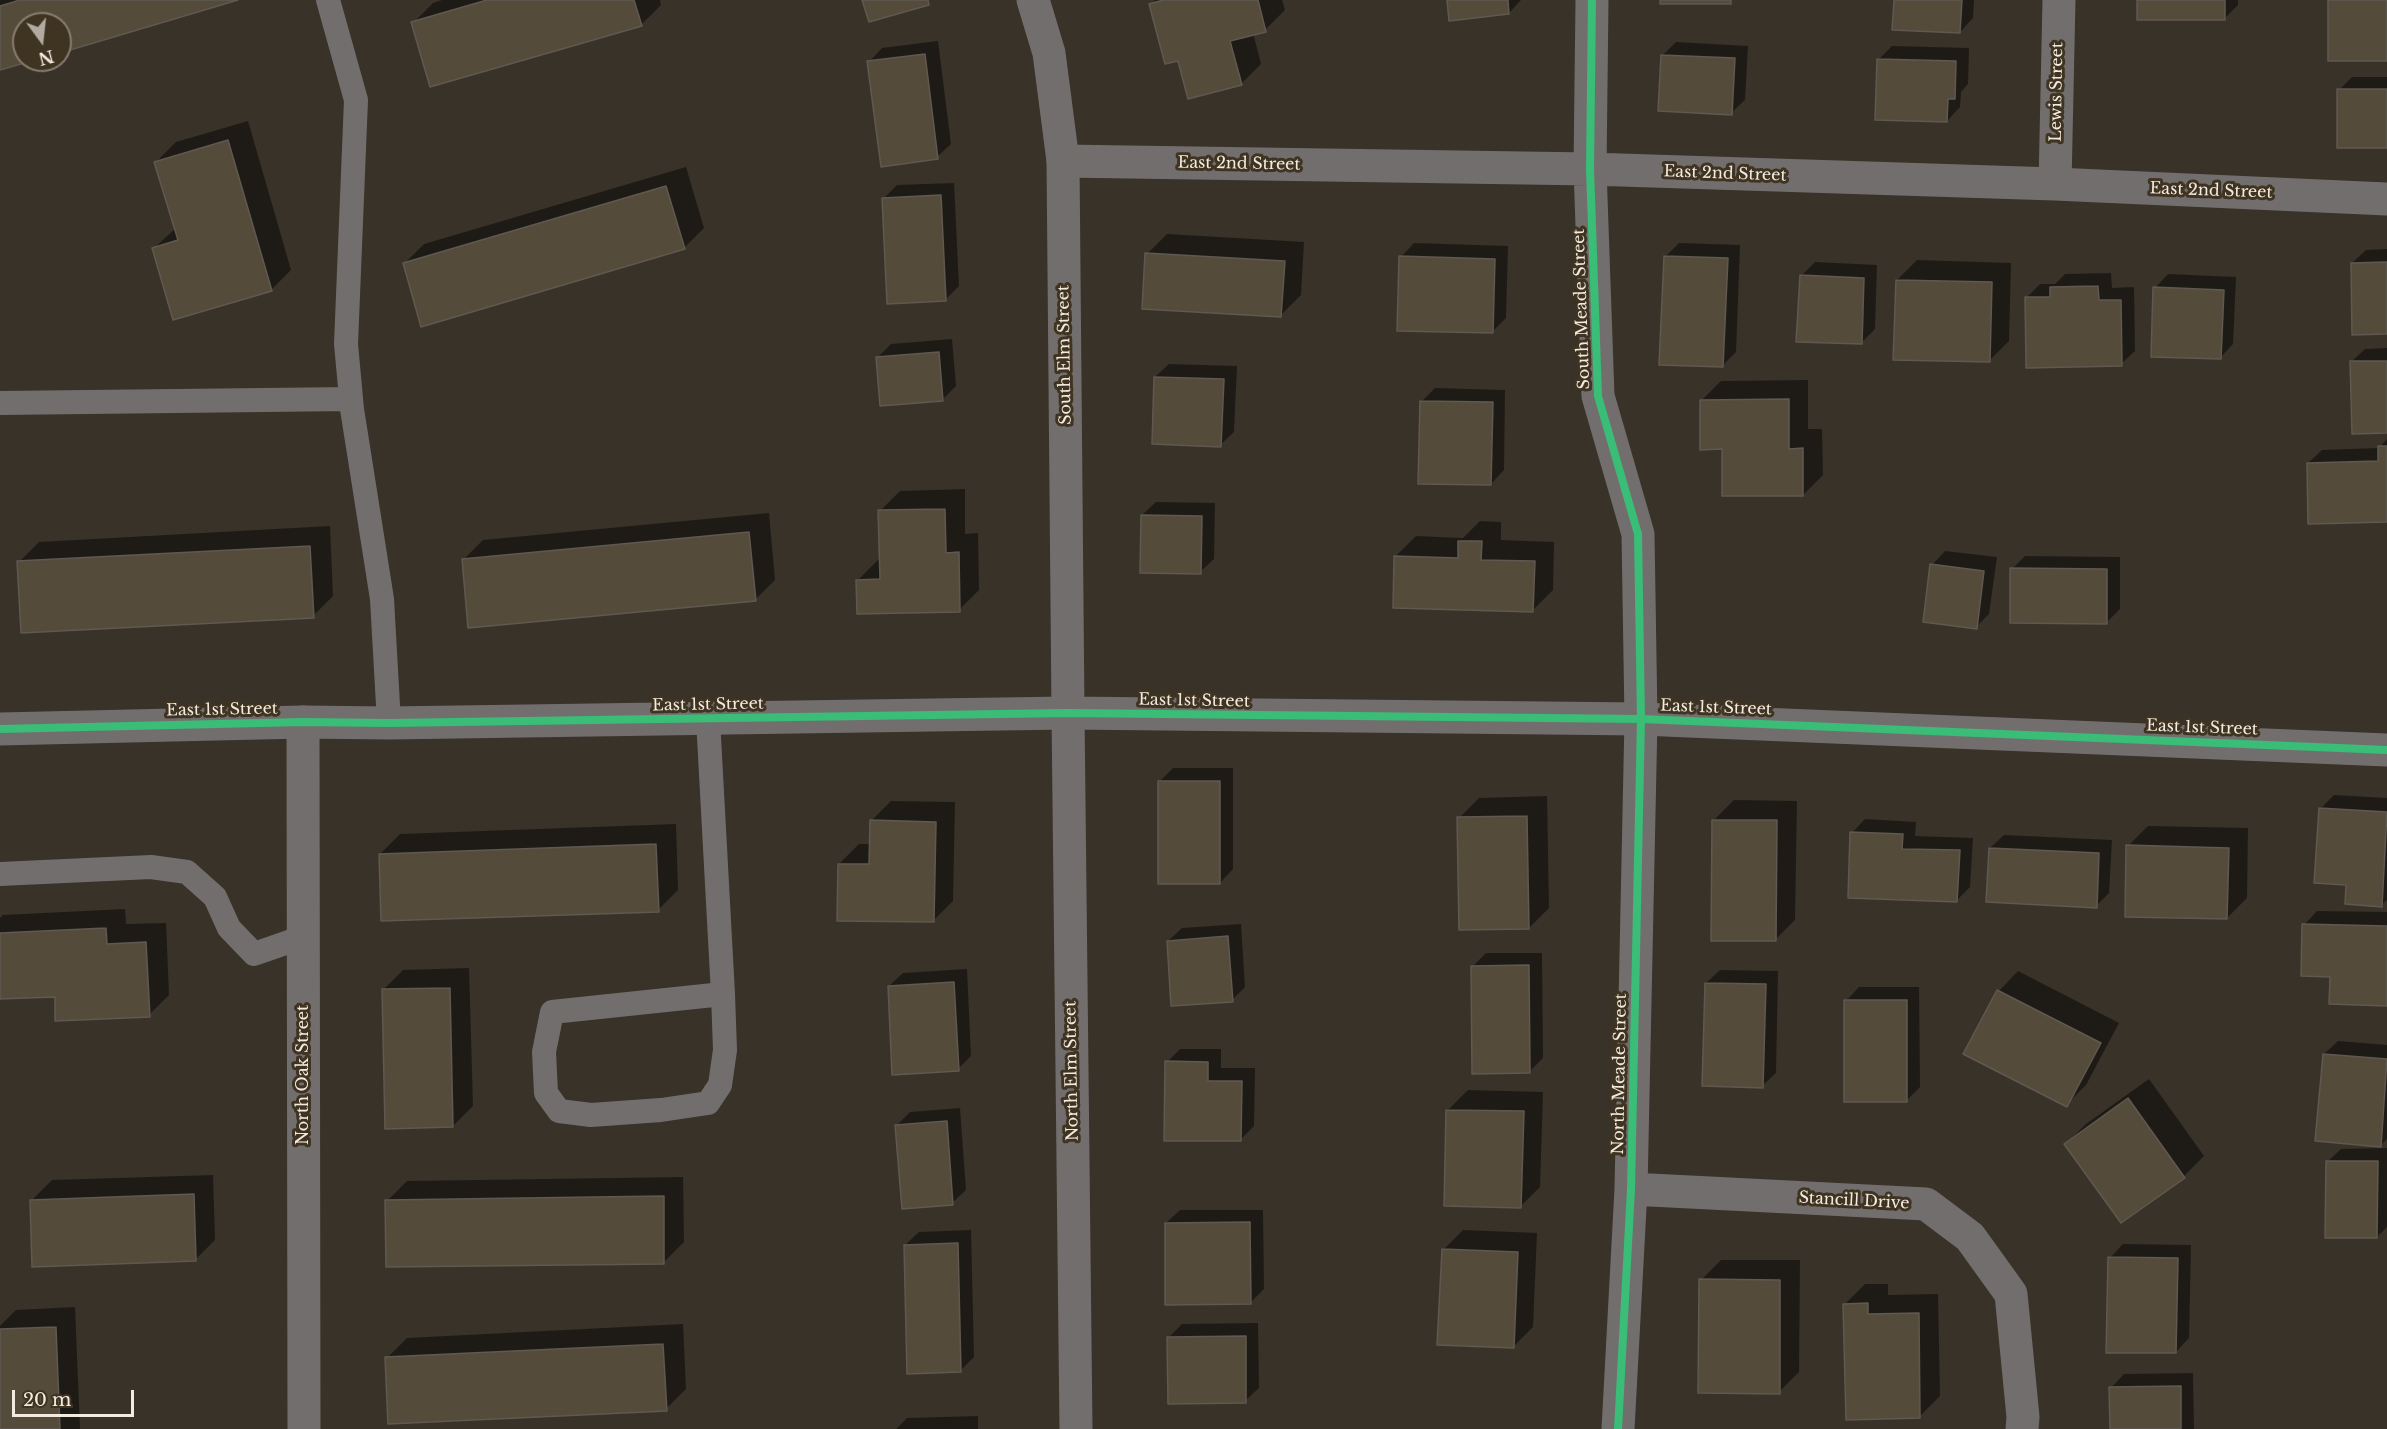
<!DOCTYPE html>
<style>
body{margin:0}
#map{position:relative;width:2387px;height:1429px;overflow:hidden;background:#393228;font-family:"Libre Baskerville",serif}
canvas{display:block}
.north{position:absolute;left:12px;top:12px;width:60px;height:60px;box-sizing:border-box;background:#3f3322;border:2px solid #877d6e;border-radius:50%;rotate:165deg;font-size:16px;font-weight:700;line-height:24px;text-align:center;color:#f3ebe0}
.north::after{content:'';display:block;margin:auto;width:21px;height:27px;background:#b2aaa0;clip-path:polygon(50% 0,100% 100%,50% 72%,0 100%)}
.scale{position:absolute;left:12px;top:1390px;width:122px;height:27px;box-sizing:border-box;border:3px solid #f3ebe0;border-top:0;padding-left:8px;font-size:18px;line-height:21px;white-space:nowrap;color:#f3ebe0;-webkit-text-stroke:4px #3f3322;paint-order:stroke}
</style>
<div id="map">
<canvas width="2387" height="1429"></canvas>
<div class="north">N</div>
<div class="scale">20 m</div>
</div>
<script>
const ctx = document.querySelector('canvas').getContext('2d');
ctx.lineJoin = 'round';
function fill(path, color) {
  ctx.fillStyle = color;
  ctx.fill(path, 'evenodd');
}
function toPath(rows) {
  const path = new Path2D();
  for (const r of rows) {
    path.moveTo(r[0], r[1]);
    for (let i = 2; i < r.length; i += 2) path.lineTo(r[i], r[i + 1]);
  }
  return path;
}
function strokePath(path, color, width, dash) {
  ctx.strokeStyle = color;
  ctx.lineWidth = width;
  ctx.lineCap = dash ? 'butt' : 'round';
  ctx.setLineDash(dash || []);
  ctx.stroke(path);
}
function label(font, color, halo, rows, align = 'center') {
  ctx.font = font + ' "Libre Baskerville",serif';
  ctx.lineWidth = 6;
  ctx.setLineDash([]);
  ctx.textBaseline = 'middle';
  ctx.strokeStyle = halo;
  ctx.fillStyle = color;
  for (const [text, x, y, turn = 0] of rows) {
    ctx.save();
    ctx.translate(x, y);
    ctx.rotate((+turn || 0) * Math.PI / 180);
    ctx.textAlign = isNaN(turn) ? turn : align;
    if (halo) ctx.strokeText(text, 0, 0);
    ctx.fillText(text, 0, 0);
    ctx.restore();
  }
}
fill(toPath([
 [0,0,233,0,60,51,60,24,24,24,24,60,30,60,0,69],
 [442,0,660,0,661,5,641,25,413,23,433,3],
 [1155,0,1282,0,1285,10,1265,30,1253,33,1261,64,1241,84,1179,59,1151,4],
 [1449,0,1521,0,1509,13],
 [1895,0,1974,0,1973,18,1960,32],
 [2139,0,2238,0,2238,5,2224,19],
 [938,41,951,144,937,157,869,62,882,48],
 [1676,42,1748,46,1745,100,1731,113,1663,55],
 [1892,46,1969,48,1968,84,1961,92,1960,107,1947,121,1879,59],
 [2352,77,2387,77,2387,146,2339,90],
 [248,121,291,270,271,290,154,248,176,228,156,162,176,142],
 [686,167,704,228,684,248,404,264,424,244],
 [954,183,959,286,945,300,883,199,897,185],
 [1167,234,1304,242,1301,295,1281,315,1147,254],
 [1414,243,1508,246,1506,318,1493,331,1401,257],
 [1679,243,1740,245,1736,352,1723,365,1666,256],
 [2387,249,2387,333,2352,263,2366,250],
 [1917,260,2011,263,2009,341,1989,361,1897,280],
 [1815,262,1877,265,1875,329,1861,343,1801,276],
 [2111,273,2112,288,2134,287,2135,351,2121,364,2026,298,2040,284,2055,284,2065,274],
 [2168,274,2236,277,2233,344,2220,358,2155,288],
 [952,339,956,386,942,400,878,357,891,344],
 [2387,348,2387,432,2351,362,2365,349],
 [1169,364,1237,366,1234,432,1220,445,1155,377],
 [1808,380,1808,429,1822,429,1823,475,1803,495,1723,448,1701,401,1721,381],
 [1435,388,1505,390,1504,470,1491,484,1421,402],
 [2387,439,2387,521,2308,463,2322,450,2379,448],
 [965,489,965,534,978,533,979,590,959,610,858,580,878,560,881,560,880,511,900,491],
 [1156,502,1215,503,1214,559,1200,572,1142,515],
 [769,513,775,580,755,600,463,560,483,540],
 [1480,521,1501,522,1501,540,1554,542,1553,590,1533,610,1396,556,1416,536,1463,538],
 [330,526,333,596,313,616,19,562,39,542],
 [1945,551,1997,557,1989,614,1976,627,1932,565],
 [2025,556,2120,557,2120,609,2106,623,2012,569],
 [1173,768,1233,768,1233,869,1220,883,1160,781],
 [2334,795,2387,798,2387,900,2381,905,2347,884,2321,808],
 [1547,796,1549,908,1529,928,1459,818,1479,798],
 [1734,800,1797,801,1795,920,1775,940,1714,820],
 [891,801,955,802,953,901,933,921,839,864,859,844,871,844,871,821],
 [1865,819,1916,822,1915,836,1973,838,1970,887,1957,900,1852,833],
 [676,824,678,890,658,910,380,854,400,834],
 [2148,826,2248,828,2247,898,2227,918,2128,846],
 [2004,835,2112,840,2109,893,2096,906,1990,848],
 [125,909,126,924,166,923,169,995,149,1015,56,995,0,998,0,918,3,915],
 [2317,911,2387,912,2387,1004,2332,975,2304,925],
 [1241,924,1245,987,1232,1000,1168,941,1182,928],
 [1486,953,1542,953,1543,1058,1529,1072,1472,967],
 [469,968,473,1106,453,1126,383,990,403,970],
 [967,969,971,1056,958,1069,889,986,903,973],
 [1720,970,1778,971,1776,1073,1762,1086,1706,983],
 [2018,971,2119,1023,2086,1085,2066,1105,1965,1053,1999,991],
 [1859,987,1919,987,1920,1087,1906,1101,1846,1001],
 [2338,1041,2387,1045,2387,1139,2380,1146,2324,1054],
 [1180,1049,1221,1049,1221,1068,1255,1068,1254,1126,1241,1139,1167,1062],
 [2149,1079,2204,1156,2184,1176,2066,1144,2086,1124],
 [1468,1090,1543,1092,1540,1187,1520,1207,1448,1110],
 [960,1108,966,1190,952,1203,897,1125,910,1112],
 [2387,1148,2387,1227,2377,1237,2327,1162,2341,1149],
 [213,1175,215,1240,195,1260,32,1200,52,1180],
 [683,1177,684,1242,664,1262,387,1201,407,1181],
 [1180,1210,1263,1210,1264,1289,1250,1303,1166,1223],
 [971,1230,974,1357,960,1371,905,1245,919,1232],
 [1463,1230,1537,1233,1533,1327,1513,1347,1443,1250],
 [2123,1244,2191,1245,2189,1338,2176,1352,2110,1258],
 [1721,1260,1800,1260,1799,1372,1779,1392,1701,1280],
 [1865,1284,1888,1284,1888,1295,1938,1294,1940,1396,1920,1416,1845,1304],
 [75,1307,80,1429,0,1429,0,1326,16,1310],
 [1258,1323,1259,1388,1245,1401,1168,1338,1182,1324],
 [683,1324,686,1389,666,1409,387,1358,407,1338],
 [2193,1373,2194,1429,2112,1429,2111,1388,2124,1374],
 [978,1416,978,1429,896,1429,907,1418]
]), '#0007');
const building = toPath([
 [20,0,238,0,60,53,60,24,24,24,24,60,35,60,0,70,0,6,20,0],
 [487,0,634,0,642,26,430,87,411,22,487,0],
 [862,0,928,0,929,5,869,22,862,0],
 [1163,0,1258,0,1266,32,1230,41,1242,85,1188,99,1178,61,1165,64,1149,4,1163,0],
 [1447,0,1508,0,1509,14,1449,21,1447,0],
 [1660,0,1731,0,1731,4,1660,4,1660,0],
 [1894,0,1962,0,1960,33,1892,30,1894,0],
 [2137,0,2225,0,2225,20,2137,20,2137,0],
 [2328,0,2387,0,2387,61,2328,61,2328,0],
 [925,54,938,159,881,167,867,61,925,54],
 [1661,55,1735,58,1732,115,1658,111,1661,55],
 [1877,59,1956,61,1955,99,1948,99,1947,122,1875,120,1877,59],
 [2337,89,2387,89,2387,148,2337,148,2337,89],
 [228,140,272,291,173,320,152,248,178,240,154,162,228,140],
 [666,186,685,249,421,327,403,263,666,186],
 [941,195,946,301,887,304,882,198,941,195],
 [1145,253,1285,261,1281,317,1142,309,1145,253],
 [1399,256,1495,259,1493,333,1397,331,1399,256],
 [1664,256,1728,258,1723,367,1659,365,1664,256],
 [2387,262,2387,334,2352,335,2351,263,2387,262],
 [1800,275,1864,278,1862,344,1796,342,1800,275],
 [1896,280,1992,282,1990,362,1893,360,1896,280],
 [2098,286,2099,300,2121,300,2122,366,2026,368,2025,297,2050,297,2050,287,2098,286],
 [2153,287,2224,290,2221,359,2151,357,2153,287],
 [939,352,943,401,880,406,876,357,939,352],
 [2350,361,2387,361,2387,433,2352,434,2350,361],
 [1154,377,1224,379,1221,447,1152,444,1154,377],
 [1789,399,1789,449,1803,448,1803,496,1722,496,1722,449,1700,450,1700,400,1789,399],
 [1420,401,1493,402,1491,485,1418,484,1420,401],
 [2378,446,2387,446,2387,522,2308,524,2307,463,2378,461,2378,446],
 [945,509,946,553,959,552,960,612,857,614,856,580,880,579,878,510,945,509],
 [1141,515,1202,516,1201,574,1140,573,1141,515],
 [749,532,756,601,468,628,462,559,749,532],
 [1458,541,1482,541,1481,560,1535,561,1533,612,1393,608,1394,556,1458,558,1458,541],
 [310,546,314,618,21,633,17,561,310,546],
 [1930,564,1984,571,1977,629,1923,622,1930,564],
 [2010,568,2107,569,2107,624,2010,623,2010,568],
 [1158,781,1220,781,1220,884,1158,884,1158,781],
 [2319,808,2387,812,2382,907,2345,904,2346,885,2314,883,2319,808],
 [1527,816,1529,929,1459,930,1457,817,1527,816],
 [870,820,936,822,934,922,837,921,838,864,869,864,870,820],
 [1712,820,1777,820,1776,941,1711,941,1712,820],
 [1850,832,1903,834,1902,849,1960,850,1957,902,1848,898,1850,832],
 [656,844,659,912,381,921,379,854,656,844],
 [2126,845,2229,848,2227,919,2125,917,2126,845],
 [1989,848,2099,853,2097,908,1986,902,1989,848],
 [2302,924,2387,926,2387,1006,2329,1004,2330,977,2301,976,2302,924],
 [106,928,107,944,146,942,150,1017,55,1021,55,997,0,999,0,933,106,928],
 [1228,936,1233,1002,1171,1006,1167,941,1228,936],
 [1529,965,1530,1073,1472,1074,1471,966,1529,965],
 [954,982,959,1071,892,1075,888,986,954,982],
 [1705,983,1766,984,1763,1088,1702,1086,1705,983],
 [450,988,453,1127,385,1129,382,989,450,988],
 [1997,990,2101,1043,2067,1107,1963,1054,1997,990],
 [1844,1000,1907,1000,1907,1102,1844,1102,1844,1000],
 [2323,1054,2387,1059,2381,1147,2315,1141,2323,1054],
 [1165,1061,1208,1062,1208,1081,1242,1081,1241,1141,1164,1141,1165,1061],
 [2128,1098,2185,1178,2121,1223,2064,1144,2128,1098],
 [1446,1110,1524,1111,1521,1208,1444,1206,1446,1110],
 [947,1121,953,1205,902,1209,895,1125,947,1121],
 [2326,1161,2378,1161,2377,1238,2325,1238,2326,1161],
 [194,1194,196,1261,32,1267,30,1200,194,1194],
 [664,1196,664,1264,386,1267,385,1200,664,1196],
 [1250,1222,1251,1304,1165,1305,1165,1223,1250,1222],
 [958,1243,961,1372,907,1374,904,1245,958,1243],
 [1442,1249,1518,1252,1514,1348,1437,1345,1442,1249],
 [2108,1257,2178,1258,2176,1353,2106,1353,2108,1257],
 [1699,1279,1780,1280,1780,1394,1698,1393,1699,1279],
 [1868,1303,1868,1314,1919,1313,1920,1418,1846,1420,1843,1304,1868,1303],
 [56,1327,60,1429,0,1429,0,1329,56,1327],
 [1246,1336,1246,1403,1168,1404,1167,1337,1246,1336],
 [663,1344,667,1411,388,1424,385,1357,663,1344],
 [2181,1386,2181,1429,2110,1429,2109,1387,2181,1386]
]);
fill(building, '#554b3a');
strokePath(building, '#5f5951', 1.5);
strokePath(toPath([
 [328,0,356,100,346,344,352,409,382,599,389,723],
 [0,403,351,399],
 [708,719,723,994,725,1050,720,1085,708,1103,661,1110,591,1115,559,1111,546,1093,544,1052,552,1012,723,994],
 [0,874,151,867,187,872,215,897,229,928,254,954,303,937]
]), '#736e6e', 24);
strokePath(toPath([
 [1592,0,1590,169,1598,396,1638,534,1641,719,1631,1189,1618,1429],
 [1063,161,1590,169,2055,184,2387,199],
 [2055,184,2059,0],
 [1068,713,1076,1429],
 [303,722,304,1429],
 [1631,1189,1926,1204,1970,1237,2011,1294,2023,1417,2022,1429]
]), '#736e6e', 33);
strokePath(toPath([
 [1033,0,1049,53,1063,161,1068,713],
 [0,729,303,722,389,723,1068,713,1641,719,2387,750]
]), '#736e6e', 33);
strokePath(toPath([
 [1592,0,1590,169,1598,396,1638,534,1641,719,1631,1189,1618,1429],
 [0,729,303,722,389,723,1068,713,1641,719,2387,750]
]), '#3abd76', 8);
label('16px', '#f3ebe0', '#3f3322', [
 ["Lewis Street",2057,92,-89],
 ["East 2nd Street",1239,164,1],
 ["East 2nd Street",1725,174,2],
 ["East 2nd Street",2211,191,2],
 ["South Meade Street",1582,309,-92],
 ["South Elm Street",1065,355,-91],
 ["East 1st Street",1194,701,1],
 ["East 1st Street",708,705,-1],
 ["East 1st Street",1716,708,2],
 ["East 1st Street",222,710,-1],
 ["East 1st Street",2202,728,2],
 ["North Elm Street",1072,1071,-91],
 ["North Meade Street",1620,1074,-89],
 ["North Oak Street",303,1075,-90],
 ["Stancill Drive",1854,1201,3]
]);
</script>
